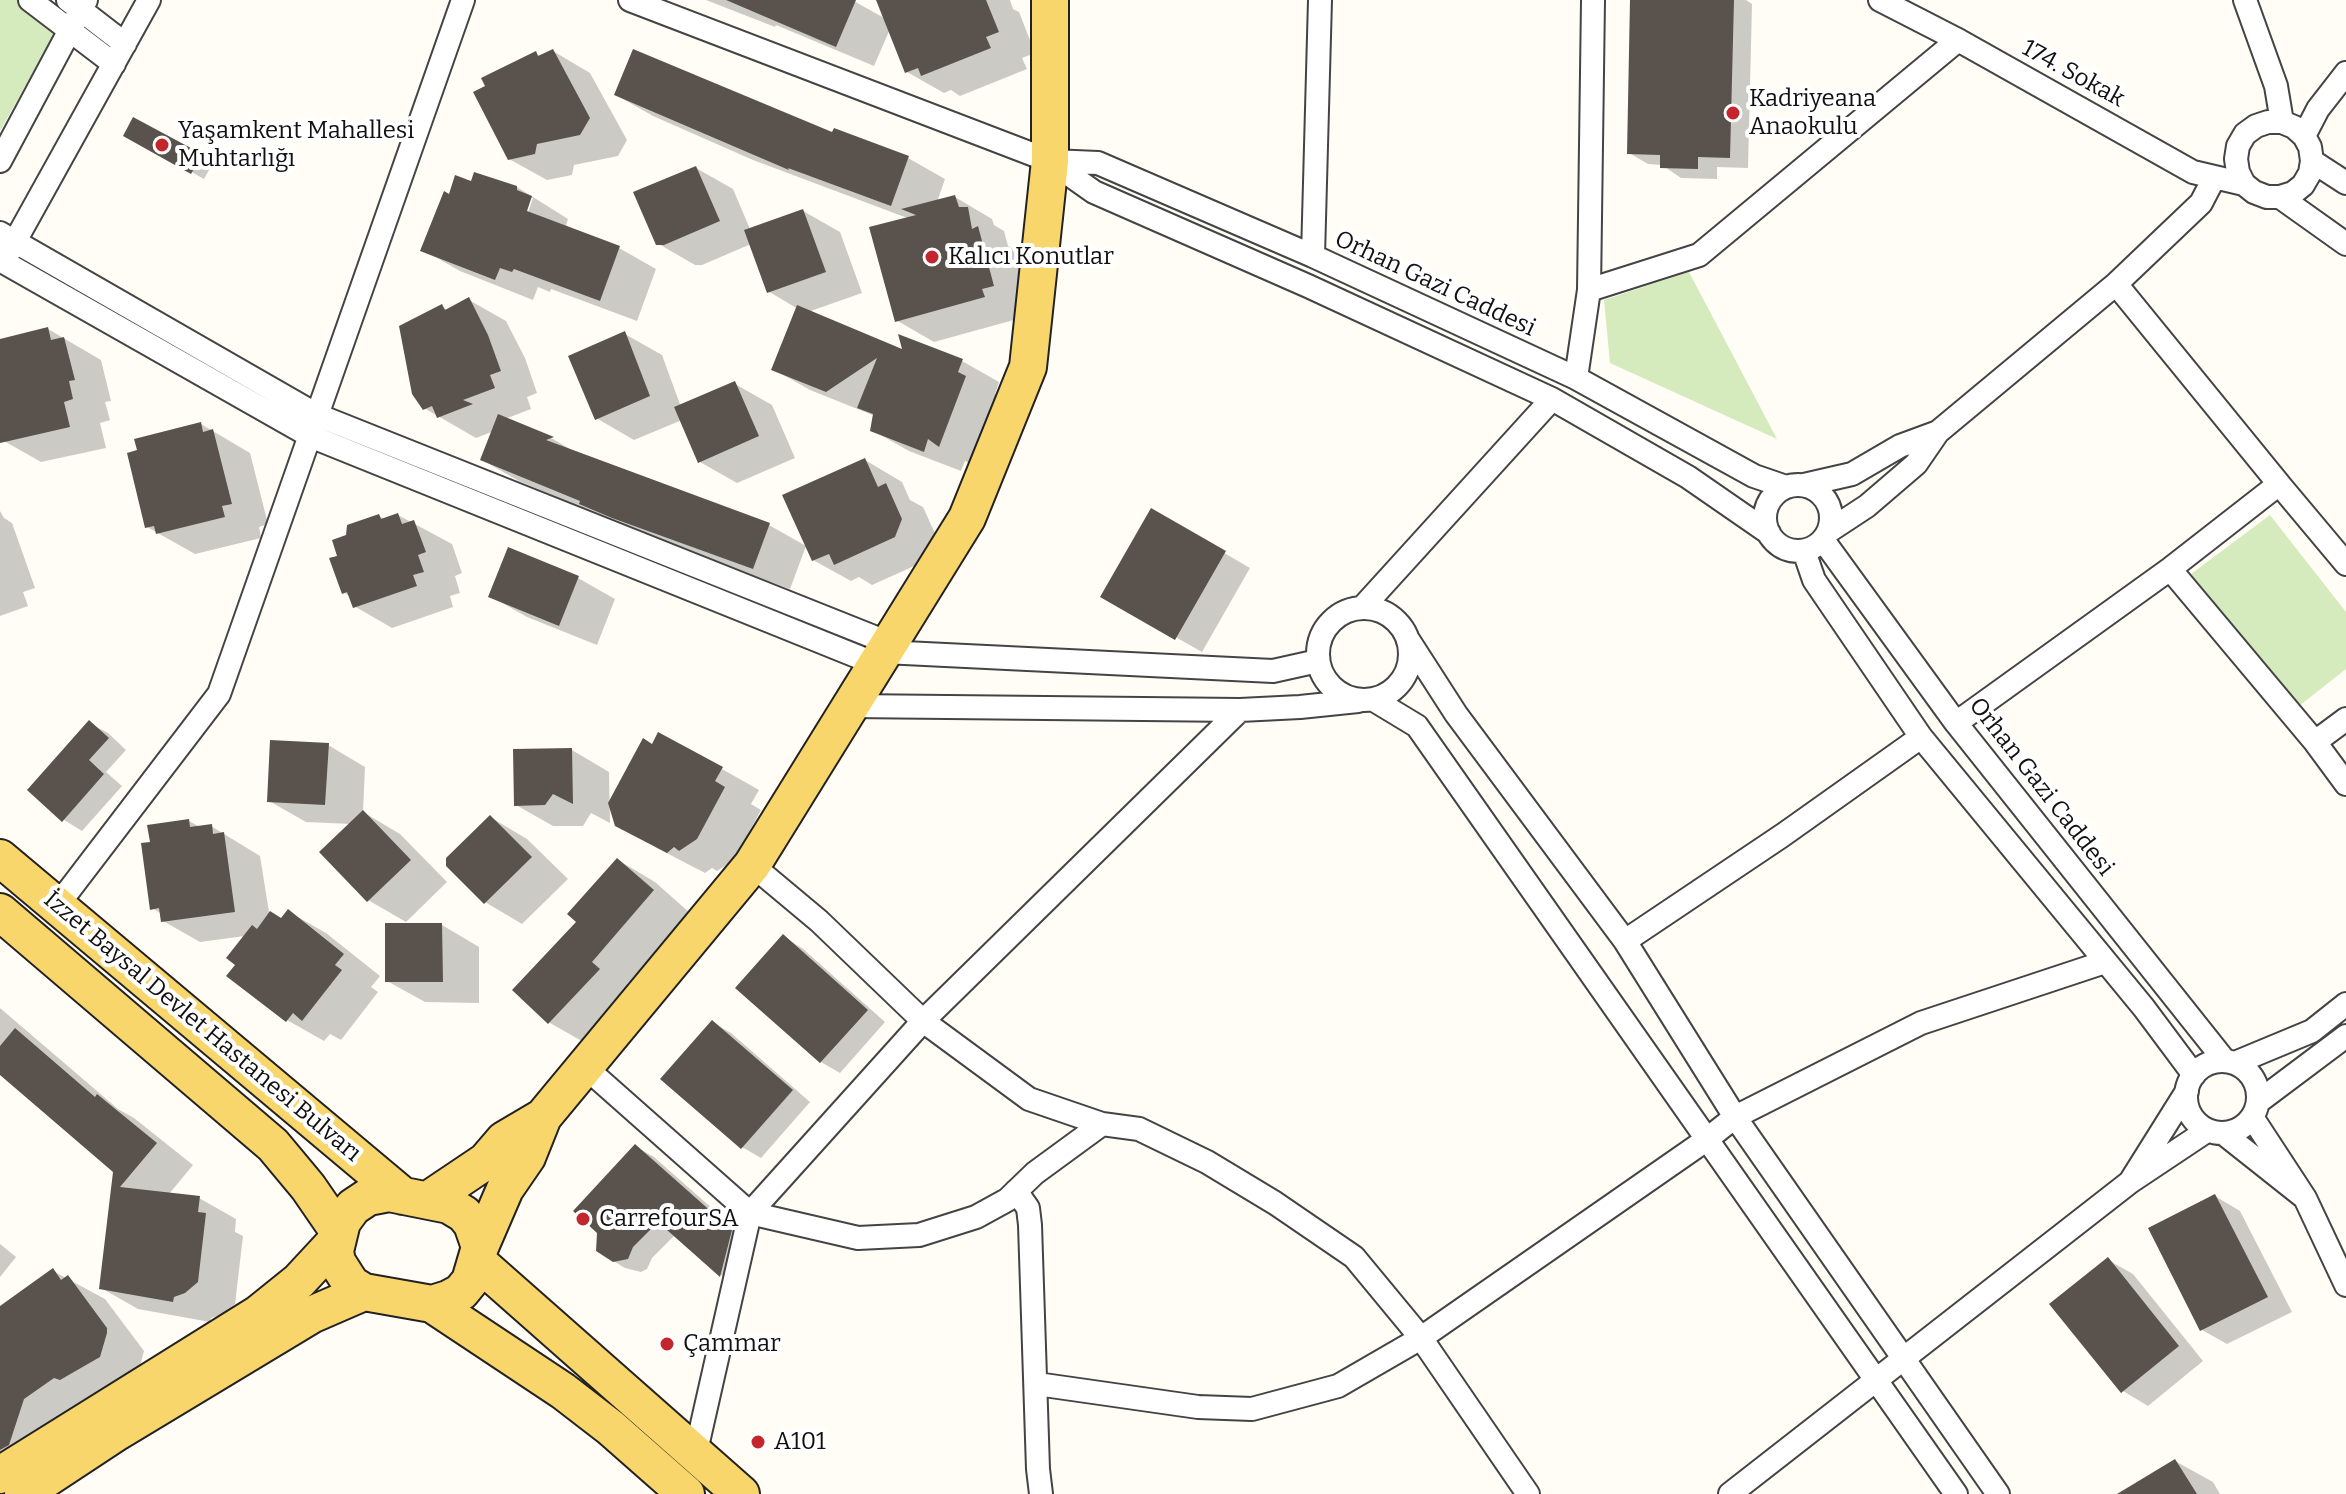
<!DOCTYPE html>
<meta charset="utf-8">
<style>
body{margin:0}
canvas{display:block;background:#fffdf5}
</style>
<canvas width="2346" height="1494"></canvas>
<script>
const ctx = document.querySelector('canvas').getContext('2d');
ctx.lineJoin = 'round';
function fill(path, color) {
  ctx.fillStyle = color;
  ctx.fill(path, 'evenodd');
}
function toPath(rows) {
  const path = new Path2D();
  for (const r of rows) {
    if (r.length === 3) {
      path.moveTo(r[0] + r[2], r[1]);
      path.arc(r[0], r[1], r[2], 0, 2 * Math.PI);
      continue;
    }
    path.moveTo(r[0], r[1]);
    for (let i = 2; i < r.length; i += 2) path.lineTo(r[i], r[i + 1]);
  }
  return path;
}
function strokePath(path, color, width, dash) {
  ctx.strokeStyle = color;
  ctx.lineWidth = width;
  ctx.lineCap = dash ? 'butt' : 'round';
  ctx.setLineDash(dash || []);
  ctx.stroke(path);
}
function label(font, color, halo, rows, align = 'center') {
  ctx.font = font + ' Bitter,serif';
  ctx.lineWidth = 8;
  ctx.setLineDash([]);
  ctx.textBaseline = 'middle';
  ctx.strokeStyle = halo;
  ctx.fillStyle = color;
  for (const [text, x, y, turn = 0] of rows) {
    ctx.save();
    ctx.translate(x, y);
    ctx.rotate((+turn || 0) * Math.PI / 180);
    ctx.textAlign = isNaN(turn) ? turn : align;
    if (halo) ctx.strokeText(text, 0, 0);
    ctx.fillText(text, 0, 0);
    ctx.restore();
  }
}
fill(toPath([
 [0,0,18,0,57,29,0,131],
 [1689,272,1777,439,1610,363,1604,300],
 [2270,515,2346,612,2346,669,2299,706,2191,574]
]), '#d5ebbd');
fill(toPath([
 [706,0,852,0,886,19,878,0,1010,0,1013,9,1019,12,1035,53,1022,58,1027,69,960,96,951,90,944,93,907,72,890,29,874,66,776,25,775,27],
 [1632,0,1746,0,1752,4,1748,168,1717,167,1717,179,1681,178,1662,165,1648,164,1629,153],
 [553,51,590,73,627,140,618,156,574,165,572,175,547,180,509,159,487,87,535,53,542,57],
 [616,95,833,135,908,158,945,179,937,202,955,197,992,219,994,225,1004,231,1008,246,1015,250,1030,307,1021,318,934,342,896,320,910,219,753,160,653,116],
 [134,120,213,163,204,179,126,135],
 [696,168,733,189,750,229,803,211,840,232,862,293,808,312,905,352,962,361,999,382,995,394,1002,399,976,467,965,461,961,471,909,451,872,430,875,416,810,390,773,369,798,309,768,291,751,244,702,265,695,265,657,243],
 [472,183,517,187,568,219,565,228,619,248,656,269,637,321,551,289,550,292,538,287,533,300,460,271,423,250,450,197],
 [529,198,533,198,525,221],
 [469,300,506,321,525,358,537,393,527,397,531,409,505,419,553,439,582,456,769,525,806,546,790,589,652,538,519,481,482,460,494,431,476,438,424,408,442,307,448,310],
 [48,329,101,360,111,401,105,402,110,420,100,423,106,448,41,462,4,441,0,425,0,341],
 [625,334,662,355,681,407,735,384,772,405,795,458,737,483,700,462,682,420,634,440,596,418],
 [201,424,250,453,268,524,259,527,261,538,195,554,147,527],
 [865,460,902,482,910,500,923,507,939,542,932,558,872,585,859,577,851,581,813,560],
 [0,511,4,518,12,523,35,588,23,592,28,606,0,616],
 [1152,511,1250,568,1202,652,1103,596],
 [398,515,452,544,462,573,455,576,460,593,450,596,453,607,392,628,354,606,351,597,343,592,340,557,348,537,379,516,385,519],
 [509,550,578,578,615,599,597,645,527,617,490,596],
 [89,723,108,733,126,750,106,772,122,786,82,831,64,820],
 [328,745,365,767,363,812,400,834,447,882,406,922,368,900,351,824,306,822,269,801],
 [572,750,609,772,610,823,591,813,583,826,553,826,516,805],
 [722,769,759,790,751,804,761,810,734,860,717,871,712,868,705,873,655,847],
 [490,817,527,839,568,879,522,924,485,902],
 [189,821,200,827,211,826,260,856,269,912,282,920,289,912,326,933,380,976,371,987,378,992,341,1040,330,1034,324,1041,287,1020,245,936,200,942,163,921,162,914,152,908,152,843],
 [618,860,655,882,690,913,627,984,636,992,587,1044,550,1023,515,990,579,922],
 [442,925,479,947,479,1003,425,1002,387,981],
 [783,937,802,948,885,1022,840,1073,821,1062],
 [0,1008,118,1109,134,1118,193,1165,169,1194,199,1198,236,1219,235,1232,243,1236,235,1304,223,1314,211,1318,210,1322,138,1309,101,1288,115,1171,0,1072],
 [712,1022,731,1033,810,1102,761,1158,742,1147],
 [635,1146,654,1157,750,1242,739,1286,721,1275,675,1235,652,1258,647,1269,641,1272,625,1268,605,1256],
 [2215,1196,2240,1211,2292,1312,2227,1344,2202,1330],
 [0,1244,16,1257,0,1277],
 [2108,1260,2133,1274,2203,1361,2148,1406,2123,1391],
 [53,1271,105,1299,144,1351,137,1378,0,1477,0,1314],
 [2175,1461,2213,1482,2220,1494,2121,1494]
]), '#0003');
fill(toPath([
 [726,0,856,0,836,47],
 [876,0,986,0,999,32,986,37,991,48,921,76,918,68,905,73],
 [1630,0,1734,0,1730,158,1698,157,1698,169,1660,168,1660,155,1627,154],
 [553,49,590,118,580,135,537,144,535,154,508,160,473,92,485,86,481,78,536,51,538,56],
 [633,49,832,132,834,128,909,156,891,206,788,168,789,170,614,95],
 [133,117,202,154,191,174,123,136],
 [696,166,720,221,664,245,656,245,633,192],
 [474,172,517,186,517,190,532,196,527,211,620,246,600,301,514,269,512,272,500,268,495,280,420,251,444,191,449,194,455,175,471,181],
 [955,195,959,207,968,207,972,229,978,226,994,286,982,289,985,297,895,322,869,227,916,215,901,209],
 [803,209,826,272,767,293,744,230],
 [469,297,488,335,501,371,490,375,495,388,463,400,473,404,437,418,432,406,423,410,412,394,399,326,442,304,445,310],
 [797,305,902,349,898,334,963,359,958,372,966,376,939,447,928,439,924,452,870,431,873,414,857,408,877,358,826,392,771,370],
 [48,327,51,340,64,337,75,380,69,381,73,399,64,402,70,427,0,443,0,339],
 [625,331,650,396,595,420,568,356],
 [735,381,759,436,698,463,674,407],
 [498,414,554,437,546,440,770,523,753,569,612,518,579,504,580,501,480,460],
 [201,422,203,432,213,429,232,504,222,506,225,517,156,534,154,526,145,528,127,453,137,450,134,439],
 [865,458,878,487,886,483,902,519,895,537,834,565,829,554,812,561,782,495],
 [1151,508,1226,551,1175,640,1100,597],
 [398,513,402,524,414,520,426,552,418,555,424,572,413,575,417,586,353,608,347,592,342,594,329,558,337,556,332,540,346,535,347,525,379,514,381,519],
 [508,547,579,576,559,626,488,597],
 [89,720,109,738,89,760,104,774,62,822,27,790],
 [658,732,723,767,715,781,725,787,697,839,679,851,674,847,667,853,615,826,608,803,643,738,652,744],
 [270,740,329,743,325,805,267,802],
 [572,748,573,804,553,794,545,805,514,806,513,749],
 [363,810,411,860,367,902,319,852],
 [490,815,532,857,484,904,446,866,446,858],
 [189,819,190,827,212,824,213,834,224,832,235,912,161,922,159,908,150,910,141,843,150,842,147,825],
 [617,858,654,890,592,962,600,969,548,1024,512,990,576,922,567,914],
 [288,909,344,954,335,965,342,970,302,1021,293,1013,286,1022,226,976,235,965,226,958,252,925,257,929,270,911,281,918],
 [385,923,442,923,443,982,385,982],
 [783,934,868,1010,820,1063,735,988],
 [712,1020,793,1090,741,1149,660,1079],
 [15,1028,95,1097,97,1094,157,1143,120,1187,200,1196,198,1212,206,1213,198,1282,185,1293,174,1297,173,1302,99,1289,113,1172,0,1075,0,1046],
 [635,1144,732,1230,720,1277,658,1222,633,1247,628,1259,613,1262,596,1251,597,1233,573,1211],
 [2215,1194,2268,1297,2200,1331,2148,1228],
 [2108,1257,2179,1346,2121,1393,2049,1304],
 [53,1268,61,1280,68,1275,107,1328,107,1333,100,1357,60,1380,54,1378,24,1399,9,1445,0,1450,0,1306],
 [2175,1459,2197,1494,2117,1494]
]), '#5a524d');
const minor = toPath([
 [30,0,114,64],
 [68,0,125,44],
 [630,0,1050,161,1094,192,1308,286,1552,399,1688,477,1769,533],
 [1880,0,1958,40,2193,172,2244,184,2254,192,2267,197,2280,197,2293,193,2303,185,2310,173,2312,161,2310,147,2304,136,2294,127,2282,122,2268,122,2256,126,2245,134,2238,146,2236,159,2238,172,2244,184],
 [2245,0,2276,86,2282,122],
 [2304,136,2318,109,2346,73],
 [0,161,86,0],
 [1051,161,1098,163,1313,256,1576,378,1754,476,1786,487],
 [2312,161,2346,183],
 [2280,197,2346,244],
 [0,233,317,415,889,643],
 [8,254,149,0],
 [1313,256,1320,0],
 [0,260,310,436,876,664],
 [1589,290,1699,255,1958,40],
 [1576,378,1589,290,1593,0],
 [1938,432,2116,284,2201,203,2214,178],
 [2279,484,2346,564],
 [1804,485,1852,474,1900,446,1938,432,1916,464,1867,506,1829,531],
 [1798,518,33],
 [1823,540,1956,723,2225,1061],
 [1804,551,1814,580,1921,737,2144,1008,2194,1075],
 [2170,569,2315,742,2346,784],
 [1364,654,46],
 [1362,608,1552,399],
 [1409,641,1456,714,1625,941,1735,1117,1998,1494],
 [884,652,1273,671,1318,661],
 [1374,700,1417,726,1956,1494],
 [850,706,1240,710,1300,707,1358,701],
 [1956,723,2170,569,2279,484,2116,284],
 [2315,742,2346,719],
 [752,865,819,921,923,1021,1029,1099,1102,1124],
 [57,906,219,694,463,0],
 [1625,941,1783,835,1921,737],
 [2222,1097,36],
 [2235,1063,2312,1031,2346,1004],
 [585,1067,750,1213,858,1238,919,1235,976,1217,1007,1200,1035,1173,1102,1124,1139,1129,1207,1162,1275,1203,1354,1257,1421,1338,1706,1140,1735,1117,1921,1023,2105,962],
 [2187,1091,2130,1182,2208,1130],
 [2258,1102,2346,1036],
 [2223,1133,2305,1198,2252,1117],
 [1016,1191,1028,1208,1030,1225,1038,1469,1041,1494],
 [2305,1198,2346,1285],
 [1037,1384,1198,1407,1252,1409,1338,1386,1421,1338,1528,1494],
 [696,1451,750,1213,923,1021,1240,710],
 [1730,1494,2130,1182]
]);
const primary = toPath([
 [0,858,403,1196],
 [0,912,273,1145,308,1187,339,1232],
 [543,1117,752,865,967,518,1028,367,1050,161,1050,0],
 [389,1193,449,1205,464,1214,472,1224,480,1247,470,1281,461,1292,448,1299,432,1304,364,1292,351,1284,337,1262,335,1251,342,1222,353,1207,368,1197,389,1193],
 [428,1200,486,1161,504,1140,543,1117,527,1157,505,1189,480,1247],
 [477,1261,741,1494],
 [432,1304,563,1391,611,1428,686,1494],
 [0,1475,258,1314,299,1281,337,1240],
 [23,1494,117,1432,311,1315,364,1292]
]);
strokePath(minor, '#444', 26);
strokePath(primary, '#222', 40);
strokePath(minor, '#fff', 22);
strokePath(primary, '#f9d66b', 36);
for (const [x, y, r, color] of [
 [1733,113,8,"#c4262e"],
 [162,145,8,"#c4262e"],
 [932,257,8,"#c4262e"],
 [583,1219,8,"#c4262e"],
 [667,1344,8,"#c4262e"],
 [758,1442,8,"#c4262e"]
]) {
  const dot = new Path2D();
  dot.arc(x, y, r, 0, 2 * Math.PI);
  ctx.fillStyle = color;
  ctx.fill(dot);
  strokePath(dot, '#fff', 3);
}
label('24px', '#111', '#fff', [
 ["174. Sokak",2073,74,29],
 ["Orhan Gazi Caddesi",1435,284,25],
 ["Orhan Gazi Caddesi",2041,787,52],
 ["İzzet Baysal Devlet Hastanesi Bulvarı",202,1027,40]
]);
label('24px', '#111', '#fff', [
 ["Kadriyeana",1749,99],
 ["Anaokulu",1749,127],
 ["Yaşamkent Mahallesi",178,131],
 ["Muhtarlığı",178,159],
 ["Kalıcı Konutlar",948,257],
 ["CarrefourSA",599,1219],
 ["Çammar",683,1344],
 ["A101",774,1442]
], 'left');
</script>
